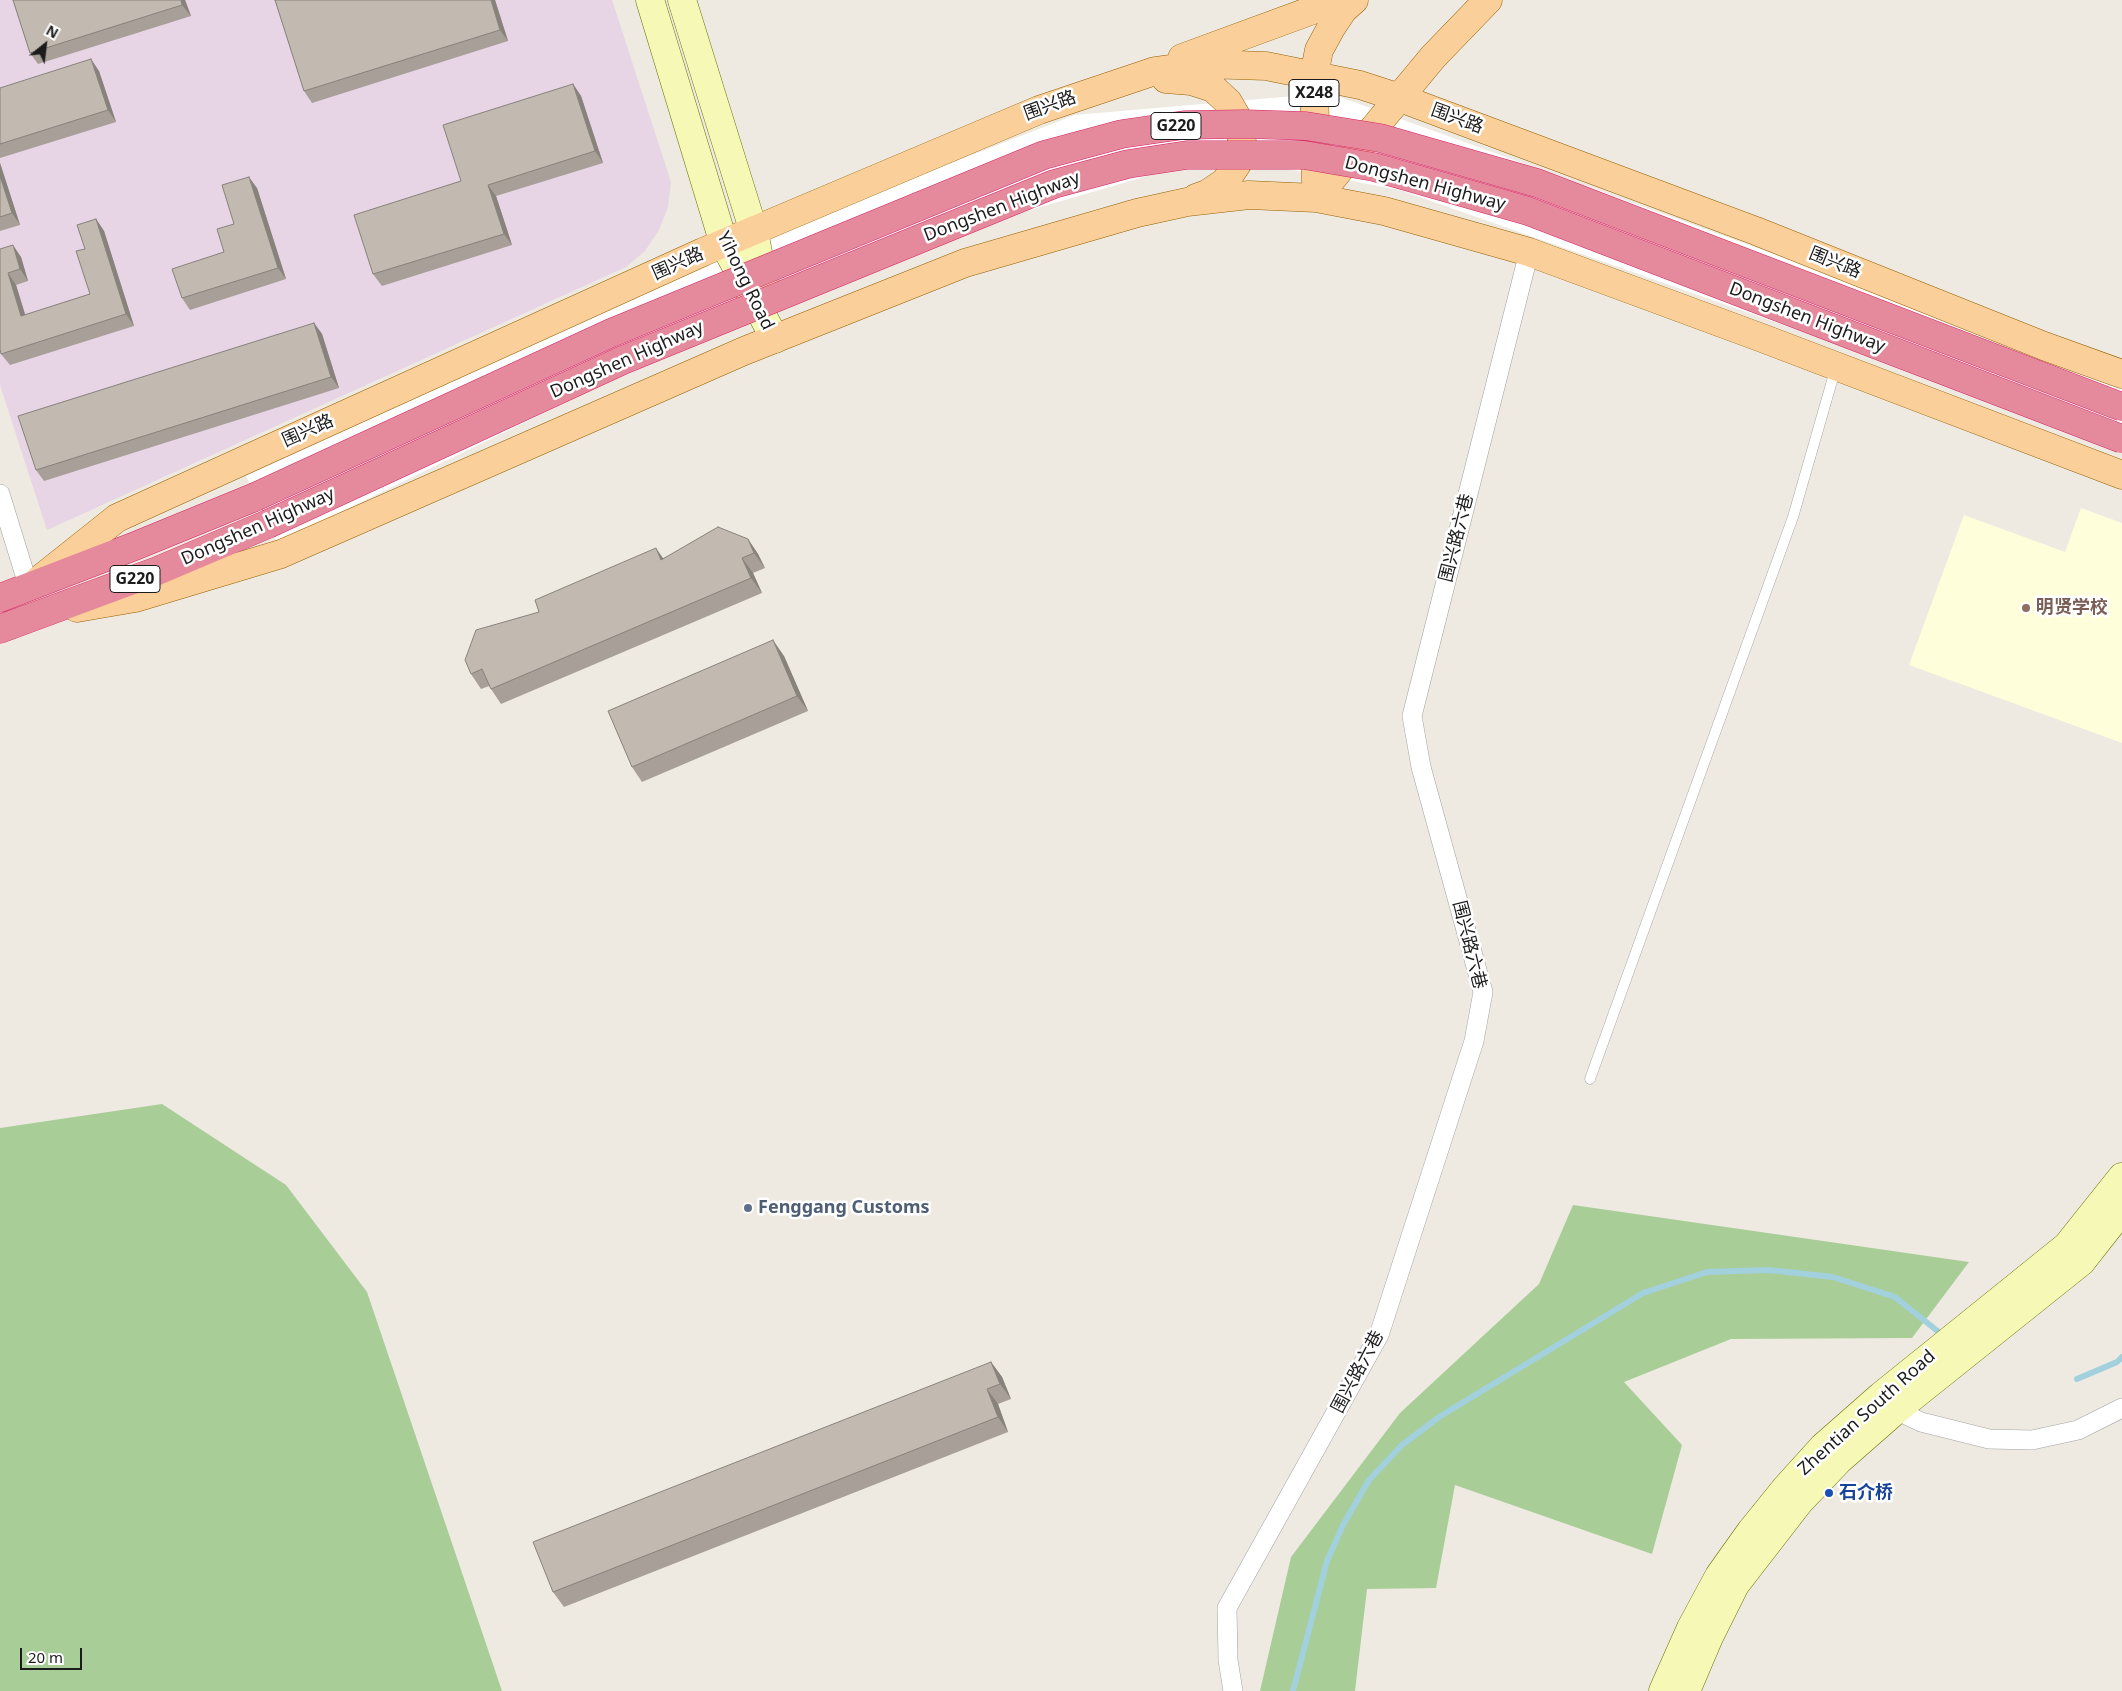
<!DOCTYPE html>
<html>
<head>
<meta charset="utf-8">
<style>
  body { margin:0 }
  #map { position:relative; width:2122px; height:1691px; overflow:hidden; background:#eeeae2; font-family:"Noto Sans",sans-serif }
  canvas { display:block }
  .north { position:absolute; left:20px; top:20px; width:50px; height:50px; -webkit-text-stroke:4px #fff; paint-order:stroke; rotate:29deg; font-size:14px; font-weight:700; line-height:20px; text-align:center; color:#1c1c1c }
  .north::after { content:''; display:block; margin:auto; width:18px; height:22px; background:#1c1c1c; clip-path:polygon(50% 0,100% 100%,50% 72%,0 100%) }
  .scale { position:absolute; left:20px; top:1648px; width:62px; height:22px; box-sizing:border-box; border:2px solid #1c1c1c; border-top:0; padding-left:6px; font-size:15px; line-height:18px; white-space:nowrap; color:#1c1c1c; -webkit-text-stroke:4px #fff; paint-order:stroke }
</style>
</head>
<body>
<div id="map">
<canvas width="2122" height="1691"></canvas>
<div class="north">N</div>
<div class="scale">20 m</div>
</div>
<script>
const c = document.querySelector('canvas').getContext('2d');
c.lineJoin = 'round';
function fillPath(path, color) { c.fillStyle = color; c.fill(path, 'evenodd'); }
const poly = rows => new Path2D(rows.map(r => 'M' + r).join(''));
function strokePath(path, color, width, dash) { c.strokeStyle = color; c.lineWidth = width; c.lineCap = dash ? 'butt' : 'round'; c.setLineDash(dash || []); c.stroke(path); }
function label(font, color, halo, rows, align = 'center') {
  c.font = font + ' "Noto Sans","Noto Sans SC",sans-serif'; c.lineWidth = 5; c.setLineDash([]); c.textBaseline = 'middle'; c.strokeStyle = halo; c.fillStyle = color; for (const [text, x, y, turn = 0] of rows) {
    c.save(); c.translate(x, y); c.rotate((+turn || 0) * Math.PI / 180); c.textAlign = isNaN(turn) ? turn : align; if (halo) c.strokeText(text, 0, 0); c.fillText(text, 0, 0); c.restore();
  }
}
fillPath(poly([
  [0,0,612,0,671,182,668,207,659,230,645,251,626,267,47,530,0,385]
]), '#e7d4e4');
fillPath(poly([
  [2081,508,2122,523,2122,743,1909,665,1964,515,2065,552]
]), '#fffeda');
fillPath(poly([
  [162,1104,286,1185,367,1292,502,1691,0,1691,0,1128],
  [1573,1205,1969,1262,1912,1338,1731,1339,1624,1382,1682,1445,1652,1554,1455,1485,1436,1588,1367,1589,1355,1691,1260,1691,1291,1557,1400,1413,1539,1284]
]), '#a8cd97');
fillPath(poly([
  [1329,93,2122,380,2122,451,1891,363,1400,190,1277,167,1168,170,989,222,746,321,583,394,277,543,246,476,807,219,1075,115]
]), '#fff');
strokePath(poly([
  [2077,1379,2117,1362,2122,1357],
  [1293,1691,1327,1561,1343,1525,1369,1480,1402,1445,1439,1417,1643,1293,1707,1272,1769,1270,1833,1277,1895,1297,1945,1337]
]), '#a2d0dc', 6);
const lane = poly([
  [1590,1079,1793,517,1836,367]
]);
const street = poly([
  [0,494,29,588],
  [1889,1404,1896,1410,1921,1422,1989,1439,2032,1440,2078,1430,2122,1408],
  [1233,1691,1228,1660,1227,1608,1379,1335,1474,1041,1483,992,1421,767,1412,716,1529,252]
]);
const secondary = poly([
  [650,0,724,244,775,339],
  [682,0,754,232,766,293],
  [1663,1691,1691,1628,1719,1576,1751,1531,1785,1489,1823,1447,1881,1396,2067,1246,2122,1177],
  [1686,1691,1709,1637,1735,1585,1800,1501,1839,1460,1896,1410,2081,1262,2122,1210]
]);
const primary = poly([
  [1182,58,1340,0],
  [1166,79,1191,81,1213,88,1228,102,1239,121,1242,142,1237,164,1225,182,1207,194,1196,198],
  [1316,181,1314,75,1319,50,1331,28,1343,10,1354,0],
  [1316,198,1433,57,1488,0],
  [39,580,117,518,703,252,1039,110,1155,71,1205,64,1266,66,1360,85,1400,98,1756,231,2044,346,2122,374],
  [77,608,135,598,281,554,744,351,965,263,1137,213,1187,202,1249,195,1316,198,1384,211,1529,252,1762,338,2122,475]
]);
const highway = poly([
  [0,598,135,546,255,497],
  [0,629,157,571,268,524]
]);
strokePath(lane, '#a3a3a3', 11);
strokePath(street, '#a3a3a3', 20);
strokePath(secondary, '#687105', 29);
strokePath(primary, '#946001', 29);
strokePath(highway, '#d62565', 29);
strokePath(lane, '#fff', 10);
strokePath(street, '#fff', 19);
strokePath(secondary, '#f6f9b5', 28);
strokePath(primary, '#fbcf9a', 28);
strokePath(highway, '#e5899c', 28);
const highwayBridge = poly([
  [255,497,611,333,1044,155,1122,134,1184,125,1246,124,1306,126,1380,138,1537,183,2122,407],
  [268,524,623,360,1054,184,1128,164,1187,155,1304,155,1374,167,1528,211,2122,439]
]);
strokePath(highwayBridge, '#d62565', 29, []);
strokePath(highwayBridge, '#e5899c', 28);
fillPath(poly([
  [13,0,185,0,191,16,38,64,30,53],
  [275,0,495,0,508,41,312,103,304,91],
  [99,71,116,122,0,158,0,88],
  [573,84,581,96,603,163,496,196,512,245,382,286,373,274,461,181],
  [0,163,20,225,0,231],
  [257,188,286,279,190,310,182,298,224,252,234,224],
  [96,219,104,231,134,326,10,365,1,354,0,249,21,257,28,281,16,285,25,315,90,294,85,249],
  [314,323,322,334,339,388,44,481,36,470],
  [748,539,758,554,765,568,753,573,762,593,501,704,489,686,481,689,471,674,539,612,663,558],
  [784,656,808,711,642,782,632,767],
  [991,1362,1002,1377,1011,1399,998,1404,1008,1432,564,1607,553,1592]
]), '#a79f98');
fillPath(poly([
  [181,0,185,0,191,16,182,5],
  [491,0,495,0,508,41,500,30],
  [91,59,99,71,116,122,108,110],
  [573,84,581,96,603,163,595,151],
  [0,163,20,225,12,213,0,176],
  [249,177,257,188,286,279,278,268],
  [488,185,496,196,512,245,504,234],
  [96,219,104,231,134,326,126,314],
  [13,245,21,257,28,281,20,269],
  [8,273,16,285,29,327,21,316],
  [314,323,322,334,339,388,331,377],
  [748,539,758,554,765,568,754,553],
  [656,548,667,564,661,560],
  [742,558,753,573,762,593,751,578],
  [773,640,784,656,808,711,797,696],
  [991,1362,1002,1377,1011,1399,1000,1384],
  [987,1389,998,1404,1008,1432,998,1417]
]), '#88827c');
const building = poly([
  [13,0,181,0,182,5,30,53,13,0],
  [275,0,491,0,500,30,304,91,275,0],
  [91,59,108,110,0,144,0,88,91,59],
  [573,84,595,151,488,185,504,234,373,274,354,215,461,181,443,125,573,84],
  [0,176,12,213,0,217,0,176],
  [249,177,278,268,182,298,172,269,224,252,217,229,234,224,222,185,249,177],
  [96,219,126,314,1,354,0,349,0,249,13,245,20,269,8,273,21,316,90,294,76,251,85,249,77,225,96,219],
  [314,323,331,377,36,470,18,416,314,323],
  [718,527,748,539,754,553,742,558,751,578,491,689,482,669,471,674,465,660,476,630,539,612,535,600,656,548,661,560,718,527],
  [773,640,797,696,632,767,608,711,773,640],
  [991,1362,1000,1384,987,1389,998,1417,553,1592,533,1542,991,1362]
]);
fillPath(building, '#c2b9b1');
strokePath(building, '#88827c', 1);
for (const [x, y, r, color] of [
  [2026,608,5,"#8d6e63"],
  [748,1208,5,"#5c6f8a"],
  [1829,1493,5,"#1a4fb4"]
]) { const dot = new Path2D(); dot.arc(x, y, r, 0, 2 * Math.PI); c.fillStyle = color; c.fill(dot); strokePath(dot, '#fff', 2); }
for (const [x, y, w] of [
  [1314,93,50],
  [1176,126,50],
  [135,579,50]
]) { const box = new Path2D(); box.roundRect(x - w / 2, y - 13.5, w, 27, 4); c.fillStyle = '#fff'; c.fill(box); strokePath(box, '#1c1c1c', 1); }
label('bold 16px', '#1c1c1c', null, [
  ["X248",1314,93],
  ["G220",1176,126],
  ["G220",135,579]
]);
label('18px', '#1c1c1c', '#fff', [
  ["围兴路",1050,106,-20],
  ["围兴路",1457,119,20],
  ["Dongshen Highway",1425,184,15],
  ["Dongshen Highway",1002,207,-21],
  ["围兴路",1835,263,22],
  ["围兴路",678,264,-24],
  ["Yihong Road",745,281,64],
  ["Dongshen Highway",1807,318,21],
  ["Dongshen Highway",627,360,-24],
  ["围兴路",308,431,-24],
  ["Dongshen Highway",258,527,-24],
  ["围兴路六巷",1457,538,-76],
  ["围兴路六巷",1469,945,76],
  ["围兴路六巷",1358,1372,-62],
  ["Zhentian South Road",1867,1413,-42]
]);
label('bold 18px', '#785e54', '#fff', [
  ["明贤学校",2036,608]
], 'left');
label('bold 18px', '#4e5e75', '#fff', [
  ["Fenggang Customs",758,1208]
], 'left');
label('bold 18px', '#164399', '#fff', [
  ["石介桥",1839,1493]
], 'left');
</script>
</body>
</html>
